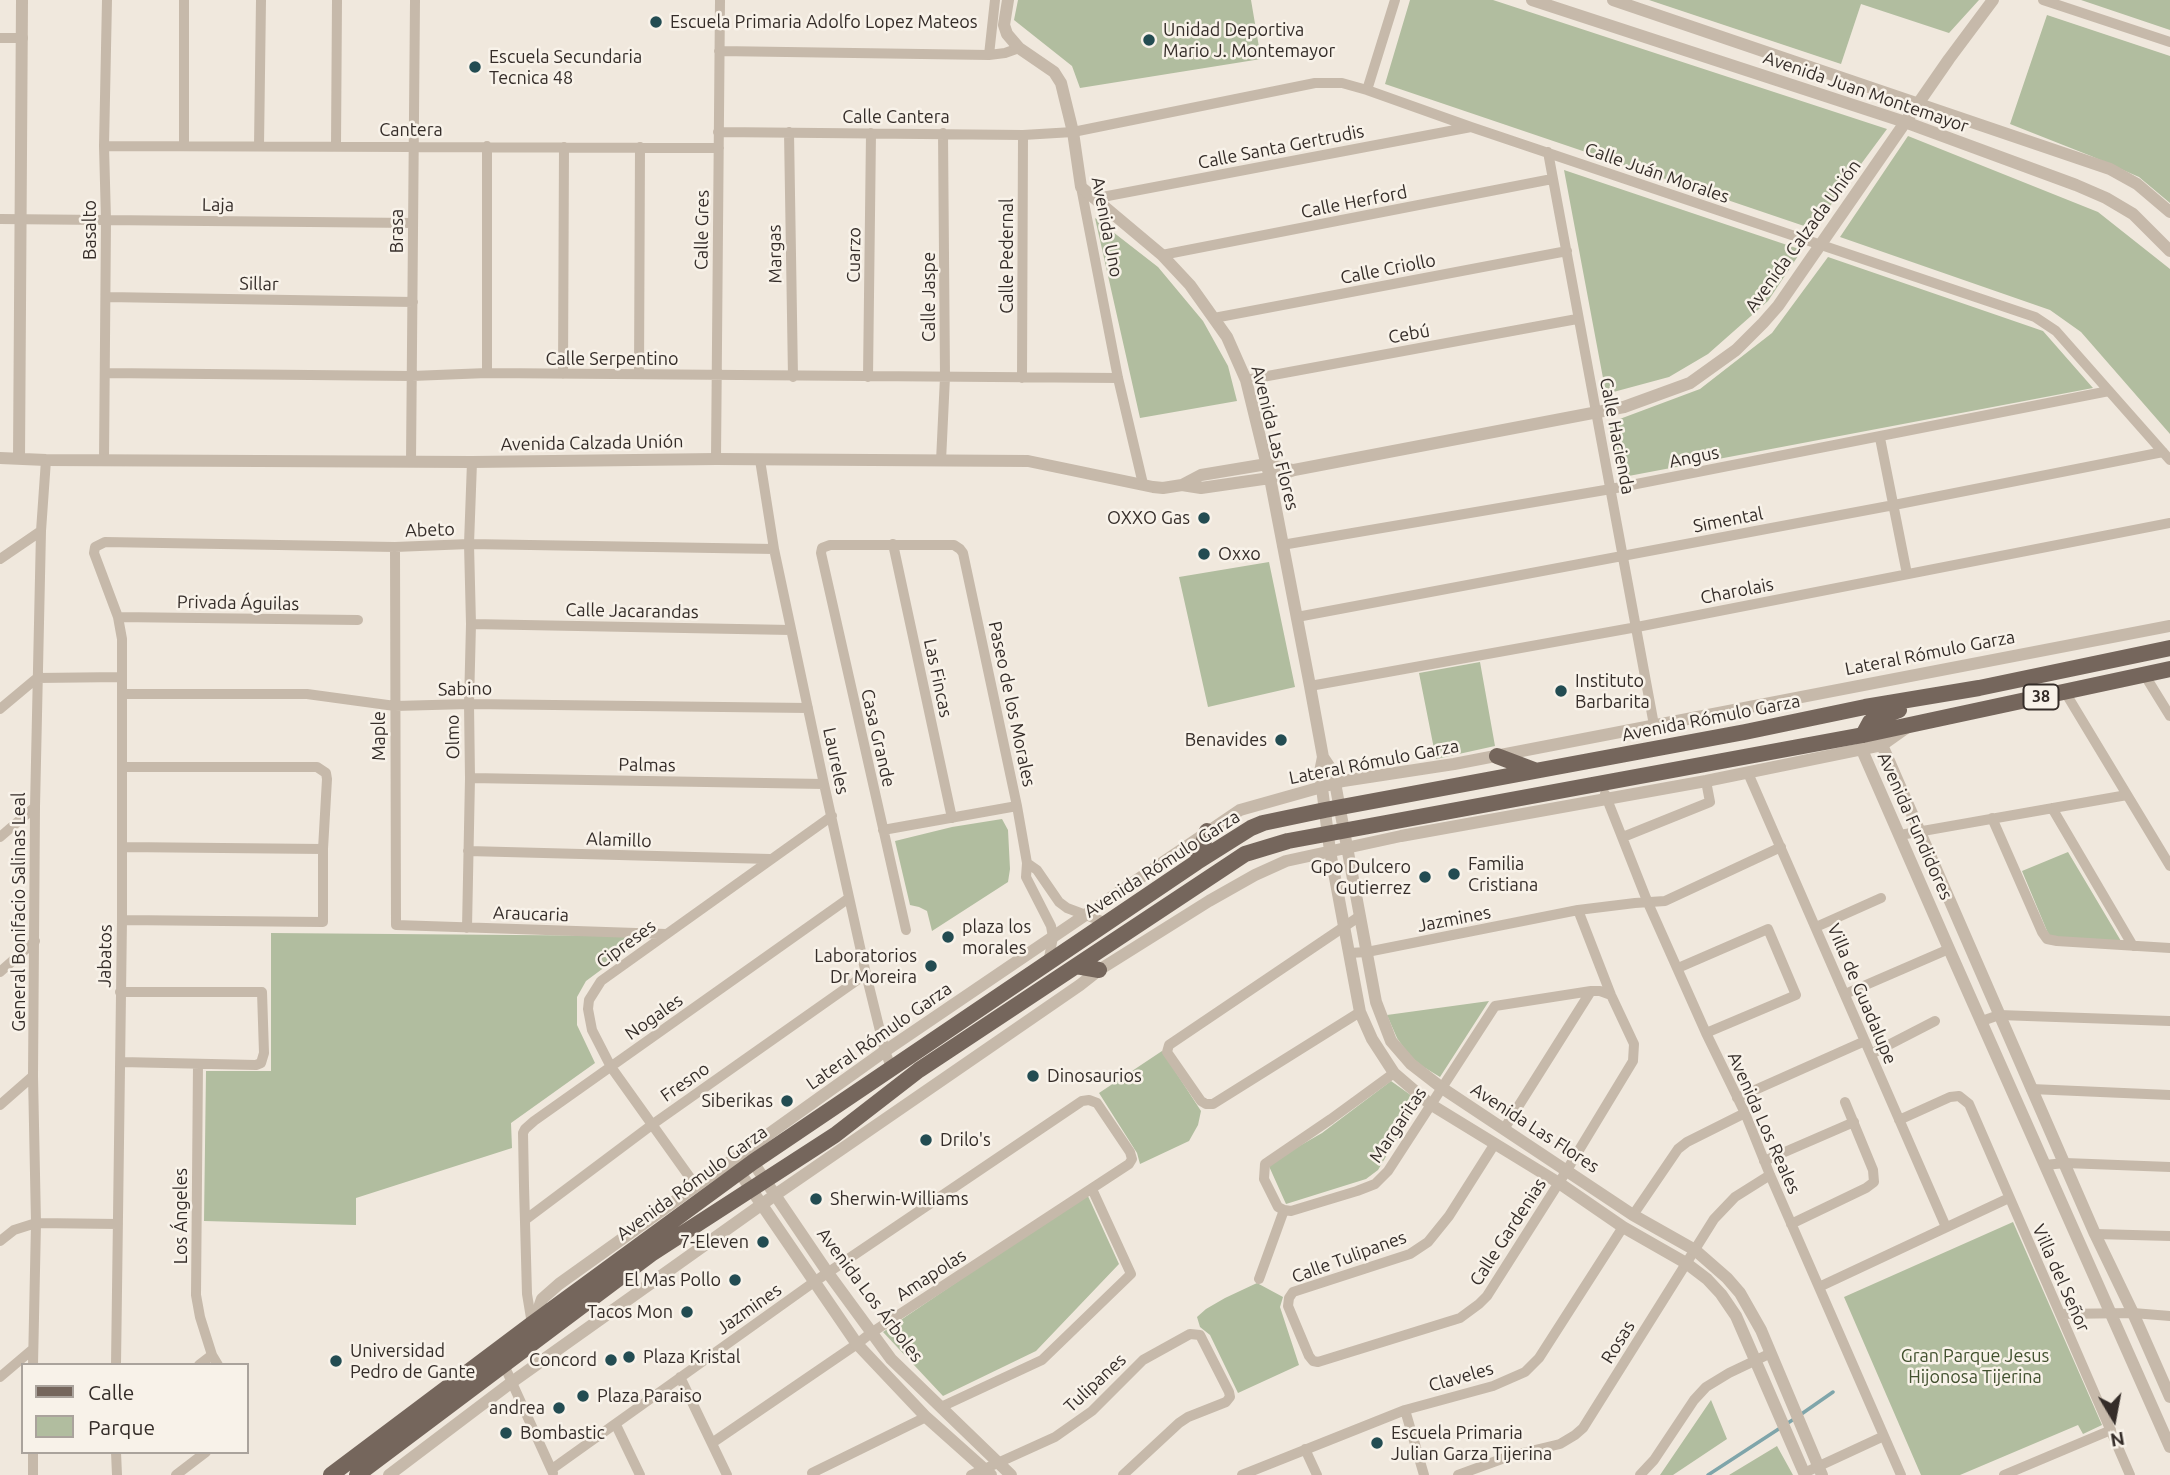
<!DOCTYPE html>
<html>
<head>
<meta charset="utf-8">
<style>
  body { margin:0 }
  #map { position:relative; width:2170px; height:1475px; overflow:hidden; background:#f0e8dd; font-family:Ubuntu,sans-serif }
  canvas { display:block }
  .legend { position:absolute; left:21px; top:1363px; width:228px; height:91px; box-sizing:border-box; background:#f8f2e9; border:2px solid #aaa39c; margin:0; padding:9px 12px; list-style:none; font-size:21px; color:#352d29 }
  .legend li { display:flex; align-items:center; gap:14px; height:35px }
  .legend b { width:35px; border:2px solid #aaa39c }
  .north { position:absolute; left:2079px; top:1384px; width:70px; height:70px; -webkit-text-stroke:5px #f8f2e9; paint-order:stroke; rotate:170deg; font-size:19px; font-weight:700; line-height:28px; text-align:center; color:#352d29 }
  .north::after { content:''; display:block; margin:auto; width:24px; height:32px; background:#352d29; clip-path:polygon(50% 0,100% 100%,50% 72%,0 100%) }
</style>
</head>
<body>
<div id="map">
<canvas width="2170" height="1475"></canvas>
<ul class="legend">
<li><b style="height:9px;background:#75665c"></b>Calle</li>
<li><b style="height:19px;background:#b1bd9f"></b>Parque</li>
</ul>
<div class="north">N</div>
</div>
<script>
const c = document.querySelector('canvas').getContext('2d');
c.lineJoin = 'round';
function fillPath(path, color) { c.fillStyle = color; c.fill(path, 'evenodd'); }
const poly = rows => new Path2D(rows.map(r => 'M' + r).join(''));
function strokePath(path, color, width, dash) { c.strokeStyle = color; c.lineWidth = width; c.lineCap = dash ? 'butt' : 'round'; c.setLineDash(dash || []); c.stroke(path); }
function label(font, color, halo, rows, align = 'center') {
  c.font = font + ' Ubuntu,sans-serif'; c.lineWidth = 5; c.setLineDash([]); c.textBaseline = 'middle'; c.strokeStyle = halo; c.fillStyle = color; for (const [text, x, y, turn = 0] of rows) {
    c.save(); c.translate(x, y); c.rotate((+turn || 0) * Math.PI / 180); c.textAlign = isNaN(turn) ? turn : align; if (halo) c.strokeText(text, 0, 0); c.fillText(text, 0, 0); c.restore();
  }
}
fillPath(poly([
  [1018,0,1251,0,1261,59,1080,88,1072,66,1014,20],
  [1410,0,1493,0,1887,129,1813,229,1385,84],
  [1649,0,1979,0,1949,33,1861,4,1841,64],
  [2081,0,2170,0,2170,30],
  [2047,15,2170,56,2170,203,2139,177,2091,156,2010,124],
  [1908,136,2098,212,2170,269,2170,434,2081,332,2050,310,1840,237],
  [1564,170,1802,250,1768,301,1708,354,1669,377,1606,394],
  [1095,218,1158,267,1203,321,1228,366,1237,401,1140,418],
  [1828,257,2043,331,2093,388,1618,478,1609,423,1700,389,1772,333],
  [1269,562,1295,687,1208,707,1179,577],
  [1480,662,1495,746,1436,759,1419,673],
  [1002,819,1008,830,1010,869,1008,882,932,931,927,911,919,907,910,905,895,841,952,827],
  [2068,852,2121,941,2050,938,2022,871],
  [271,933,637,936,644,938,586,981,577,997,577,1025,595,1063,511,1123,512,1148,356,1198,356,1225,204,1221,206,1071,271,1071],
  [1489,1001,1440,1077,1422,1066,1409,1055,1397,1038,1387,1015],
  [1162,1051,1201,1111,1198,1125,1189,1141,1140,1164,1137,1153,1099,1093],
  [1391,1081,1419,1101,1378,1170,1366,1179,1286,1204,1268,1164,1322,1133],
  [1087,1194,1119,1264,1036,1351,943,1396,883,1332],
  [2013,1222,2102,1425,2083,1434,2078,1425,1960,1475,1921,1475,1844,1297],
  [1257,1283,1283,1297,1280,1307,1299,1365,1238,1393,1210,1335,1200,1327,1197,1317,1206,1309,1225,1298],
  [1711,1400,1727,1439,1673,1475,1660,1475],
  [1777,1446,1793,1475,1729,1475]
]), '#b1bd9f');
strokePath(poly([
  [1800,1415,1833,1392],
  [1708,1475,1794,1419]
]), '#7fa5aa', 3.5);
strokePath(poly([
  [2043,0,2170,42],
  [0,38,23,38],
  [719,51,989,55,1005,53,1019,48],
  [989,55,995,0],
  [1367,90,1395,0],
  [718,132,1023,135,1073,132,1315,83,1342,83,1367,90,1471,127,2035,317,2056,331,2170,460],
  [789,132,793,377],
  [104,146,719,148],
  [184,146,184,0],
  [259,146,261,0],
  [336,146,337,0],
  [487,146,487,373],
  [1548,152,1654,725],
  [1081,187,1118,378,1143,484],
  [1097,198,1471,127],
  [0,219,413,223],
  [1162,255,1552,179],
  [106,297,413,302],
  [1214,318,1567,251],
  [105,373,412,376,487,373,1118,378],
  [563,374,564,147],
  [639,374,640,147],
  [868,377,871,133],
  [1022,378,1023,135],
  [1246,380,1577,319],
  [1880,438,1907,574],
  [716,459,720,0],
  [104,460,106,220,104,146,107,0],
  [760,460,774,549,824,784,866,974,885,1051,891,1067],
  [941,461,945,377,943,133],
  [411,462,415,0],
  [893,544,952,818],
  [1282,545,1611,489,2109,391],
  [395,547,396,925,666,934],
  [0,559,41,531],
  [118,617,358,620],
  [1297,617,1894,505,2163,452],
  [471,624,791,630],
  [2144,674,2170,716],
  [1310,686,1637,627,2170,523],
  [2065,692,2170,866],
  [123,694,307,694,395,706,469,704,808,708],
  [0,709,37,678,122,677],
  [1748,773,1946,1227],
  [470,778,824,784],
  [1605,794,1648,903,1706,1033,1745,1113,1770,1175,1901,1475],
  [2052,808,2133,946],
  [1992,818,2042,932,2047,939,2057,941,2170,948],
  [883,830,1017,806],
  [1900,835,2127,795],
  [0,837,35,807],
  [1623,837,1710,802,1706,781],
  [122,847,323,849],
  [468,851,770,859],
  [1027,863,1037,870,1059,902,1067,908,1107,923],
  [122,920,323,922,323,849,327,779,326,773,317,767,123,767],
  [1816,927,1881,898],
  [467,928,470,778,469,704,471,624,469,544,472,462],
  [906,930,821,553,822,548,830,545,954,545,960,549,963,553,1017,806,1027,863,1026,877,1051,926,1053,937,1048,963],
  [1349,953,1367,952,1578,910,1635,903,1665,901,1781,847],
  [1678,968,1768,929,1796,995,1706,1033],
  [0,972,35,941],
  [120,992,262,992,264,1053,261,1063,256,1065,121,1062],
  [1845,994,1949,949],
  [1360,1012,1213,1104,1206,1104,1201,1101,1167,1052,1169,1045,1360,916],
  [1982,1021,1999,1015,2170,1021],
  [1871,1054,1935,1021],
  [198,1064,196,1295,200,1317,212,1355,218,1365],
  [2031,1089,2170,1095],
  [1737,1098,1865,1041],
  [0,1105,33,1076],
  [1899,1120,1950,1097,1959,1096,1969,1104,2130,1475],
  [1504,1129,1591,991],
  [1494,1145,1449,1216,1428,1242,1410,1254,1293,1292,1289,1298,1288,1306,1309,1356,1313,1361,1318,1362,1460,1318,1479,1304,1487,1296,1567,1170,1633,1061,1634,1044,1611,995,1578,910],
  [1764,1161,1854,1122],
  [2045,1165,2065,1163,2170,1167],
  [696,1186,611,1067,592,1030,588,1009,589,1000,601,981,832,816],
  [1284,1210,1291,1211,1357,1191,1375,1184,1388,1171,1495,1006,1591,991,1600,991,1611,995],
  [1284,1210,1278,1207,1264,1179,1265,1164,1331,1119,1394,1073],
  [1633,1215,1678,1149,1687,1142,1745,1113],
  [525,1220,653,1124,866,974],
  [1791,1224,1866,1188,1874,1182,1873,1170,1845,1102],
  [2095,1234,2170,1236],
  [0,1241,14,1230,36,1223,118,1224],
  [1259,1279,1284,1210],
  [1819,1287,2009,1198],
  [2060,1314,2133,1313,2170,1316],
  [532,1324,527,1294,524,1186,523,1133,525,1129,534,1121,849,898],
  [33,1365,36,1223,33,1076,35,807,41,531,46,460],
  [116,1365,122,920,122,639,118,617,94,553,95,547,105,542,395,547,469,544,774,549],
  [199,1365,212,1355],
  [504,1365,553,1473],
  [0,1377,33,1349],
  [680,1377,727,1475],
  [941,1407,1042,1360,1131,1274,1092,1189],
  [1405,1410,1424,1475],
  [616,1425,640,1475],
  [1305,1449,1317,1475],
  [116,1452,117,1475],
  [552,1469,814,1282,1082,1101,1089,1100,1097,1103,1130,1152,1132,1159,1129,1164,871,1333,857,1344,712,1443],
  [1804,1473,1884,1436],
  [33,1475,33,1452],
  [176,1475,206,1452],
  [813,1475,812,1473,926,1417],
  [971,1475,1055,1437,1092,1411,1143,1360,1190,1334,1200,1335,1229,1392,1230,1397,1226,1402,1188,1417,1179,1423,1123,1475],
  [1242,1475,1405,1410,1493,1386,1525,1372,1539,1358,1623,1227],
  [1458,1475,1510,1456,1560,1444,1575,1435,1583,1428,1714,1219,1735,1197,1770,1175],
  [1640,1475,1654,1460,1694,1400,1706,1387,1729,1373,1771,1353],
  [2004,1475,2111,1430]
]), '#c6b9aa', 10);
strokePath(poly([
  [1008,0,1004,25,1007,34,1019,48,1054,72,1061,83,1073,132,1081,187,1162,255,1190,285,1227,337,1246,380,1270,478,1310,686,1323,757,1320,772,1330,851,1360,1012,1372,1039,1394,1073,1430,1104,1559,1183,1623,1227,1686,1263,1707,1279,1721,1294,1736,1316,1805,1475],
  [1532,0,1905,122,2076,185,2106,198,2133,214,2170,251],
  [1613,0,2110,169,2137,184,2170,212],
  [0,458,46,460,472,462,716,459,1028,461,1153,487,1163,488,1182,485,1201,488,1270,478,1294,470,1624,407,1690,383,1736,350,1763,323,1778,306,1949,59,1993,0],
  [19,459,22,0],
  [1182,485,1201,475,1267,464,1293,470],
  [1875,742,1882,745,2095,1234,2133,1313,2170,1397],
  [1862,743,1862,750,1949,949,2170,1447],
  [1323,757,1333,772,1376,1002,1391,1041,1411,1064,1442,1088,1633,1215,1695,1250,1727,1278,1740,1293,1761,1330,1822,1475],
  [748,1155,828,1273,891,1359,1011,1475],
  [736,1167,857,1344,926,1417,991,1475],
  [534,1322,542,1299,559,1284,885,1051,1240,810,1343,781,1454,764,2170,626],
  [389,1475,512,1382,775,1195,1080,985,1099,970,1209,901,1255,875,1286,861,1401,836,1706,781,1882,745,1906,728]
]), '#c6b9aa', 12);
strokePath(poly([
  [1863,735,1870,722,1875,719,1899,710],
  [1497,756,1534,770],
  [1197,862,1207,831],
  [1076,966,1099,970],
  [331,1475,532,1324,753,1162,1197,862,1251,828,1263,823,1325,810,1745,732,1865,707,1979,688,2170,648],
  [357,1475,651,1254,835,1135,919,1070,1245,854,1288,841,1863,735,2170,669]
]), '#75665c', 16);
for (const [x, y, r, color] of [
  [656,22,7,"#234c52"],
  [1149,40,7,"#234c52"],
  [475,67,7,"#234c52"],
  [1204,518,7,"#234c52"],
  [1204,554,7,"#234c52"],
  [1561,691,7,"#234c52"],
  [1281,740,7,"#234c52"],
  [1454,874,7,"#234c52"],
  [1425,877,7,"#234c52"],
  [948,937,7,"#234c52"],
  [931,966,7,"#234c52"],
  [1033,1076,7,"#234c52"],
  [787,1101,7,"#234c52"],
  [926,1140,7,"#234c52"],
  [816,1199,7,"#234c52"],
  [763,1242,7,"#234c52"],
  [735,1280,7,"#234c52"],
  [687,1312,7,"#234c52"],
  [629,1357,7,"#234c52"],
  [611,1360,7,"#234c52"],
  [336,1361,7,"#234c52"],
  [583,1396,7,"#234c52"],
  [559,1408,7,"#234c52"],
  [506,1433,7,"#234c52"],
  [1377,1443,7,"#234c52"]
]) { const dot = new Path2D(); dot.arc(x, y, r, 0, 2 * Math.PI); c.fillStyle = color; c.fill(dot); strokePath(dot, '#f8f2e9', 2.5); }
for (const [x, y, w] of [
  [2041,697,35]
]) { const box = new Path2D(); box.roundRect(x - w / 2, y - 12.5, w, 25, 5); c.fillStyle = '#f8f2e9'; c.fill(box); strokePath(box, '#352d29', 2); }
label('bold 16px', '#352d29', null, [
  ["38",2041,697]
]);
label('18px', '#352d29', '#f8f2e9', [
  ["Escuela Primaria Adolfo Lopez Mateos",670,22],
  ["Unidad Deportiva",1163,30],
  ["Mario J. Montemayor",1163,51],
  ["Escuela Secundaria",489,57],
  ["Tecnica 48",489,78],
  ["OXXO Gas",1190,518,"right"],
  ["Oxxo",1218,554],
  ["Instituto",1575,681],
  ["Barbarita",1575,702],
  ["Benavides",1267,740,"right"],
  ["Familia",1468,864],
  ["Cristiana",1468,885],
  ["Gpo Dulcero",1411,867,"right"],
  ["Gutierrez",1411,888,"right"],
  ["plaza los",962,927],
  ["morales",962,948],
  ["Laboratorios",917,956,"right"],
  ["Dr Moreira",917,977,"right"],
  ["Dinosaurios",1047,1076],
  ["Siberikas",773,1101,"right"],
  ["Drilo's",940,1140],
  ["Sherwin-Williams",830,1199],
  ["7-Eleven",749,1242,"right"],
  ["El Mas Pollo",721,1280,"right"],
  ["Tacos Mon",673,1312,"right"],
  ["Universidad",350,1351],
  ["Pedro de Gante",350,1372],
  ["Plaza Kristal",643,1357],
  ["Concord",597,1360,"right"],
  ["Plaza Paraiso",597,1396],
  ["andrea",545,1408,"right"],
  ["Bombastic",520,1433],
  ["Escuela Primaria",1391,1433],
  ["Julian Garza Tijerina",1391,1454]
], 'left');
label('18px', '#352d29', '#f8f2e9', [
  ["Avenida Juan Montemayor",1866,92,19],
  ["Calle Cantera",896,117],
  ["Cantera",411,130],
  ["Calle Santa Gertrudis",1281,147,-11],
  ["Calle Juán Morales",1657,173,19],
  ["Calle Herford",1354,202,-11],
  ["Laja",218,205,1],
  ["Avenida Uno",1107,227,79],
  ["Basalto",90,230,-90],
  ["Calle Gres",702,230,-89],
  ["Brasa",397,231,-90],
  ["Avenida Calzada Unión",1803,236,-54],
  ["Margas",775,254,-91],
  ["Cuarzo",854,255,-89],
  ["Calle Pedernal",1007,256,-90],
  ["Calle Criollo",1388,269,-11],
  ["Sillar",259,284,1],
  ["Calle Jaspe",929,297,-90],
  ["Cebú",1409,334,-10],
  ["Calle Serpentino",612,359],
  ["Calle Hacienda",1617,436,79],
  ["Avenida Las Flores",1275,438,76],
  ["Avenida Calzada Unión",592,443,-1],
  ["Angus",1694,457,-11],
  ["Simental",1728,520,-11],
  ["Abeto",430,530,-2],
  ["Charolais",1737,591,-11],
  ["Privada Águilas",238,603,1],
  ["Calle Jacarandas",632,611,1],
  ["Lateral Rómulo Garza",1930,653,-11],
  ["Las Fincas",938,678,78],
  ["Sabino",465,689,-1],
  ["Paseo de los Morales",1012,704,78],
  ["Avenida Rómulo Garza",1711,718,-11],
  ["Maple",379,736,-90],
  ["Olmo",453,737,-91],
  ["Casa Grande",878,738,77],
  ["Laureles",836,761,78],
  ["Lateral Rómulo Garza",1374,762,-11],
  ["Palmas",647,765,1],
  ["Avenida Fundidores",1915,826,66],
  ["Alamillo",619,840,2],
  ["Avenida Rómulo Garza",1162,864,-33],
  ["General Bonifacio Salinas Leal",19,912,-90],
  ["Araucaria",531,914,2],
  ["Jazmines",1454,919,-11],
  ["Cipreses",626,944,-36],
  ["Jabatos",105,956,-89],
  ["Villa de Guadalupe",1862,994,67],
  ["Nogales",654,1017,-35],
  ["Lateral Rómulo Garza",879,1036,-35],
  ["Fresno",685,1082,-35],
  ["Avenida Los Reales",1764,1123,66],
  ["Margaritas",1398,1125,-56],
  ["Avenida Las Flores",1535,1128,33],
  ["Avenida Rómulo Garza",692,1183,-36],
  ["Los Ángeles",181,1216,-90],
  ["Calle Gardenias",1508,1232,-57],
  ["Calle Tulipanes",1349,1257,-20],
  ["Amapolas",931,1275,-33],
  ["Villa del Señor",2061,1278,66],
  ["Avenida Los Árboles",870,1295,53],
  ["Jazmines",749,1309,-35],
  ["Rosas",1618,1342,-58],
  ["Claveles",1461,1377,-16],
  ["Tulipanes",1095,1383,-43]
]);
label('18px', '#42512f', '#f8f2e9', [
  ["Gran Parque Jesus",1975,1356],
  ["Hijonosa Tijerina",1975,1377]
]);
</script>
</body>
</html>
